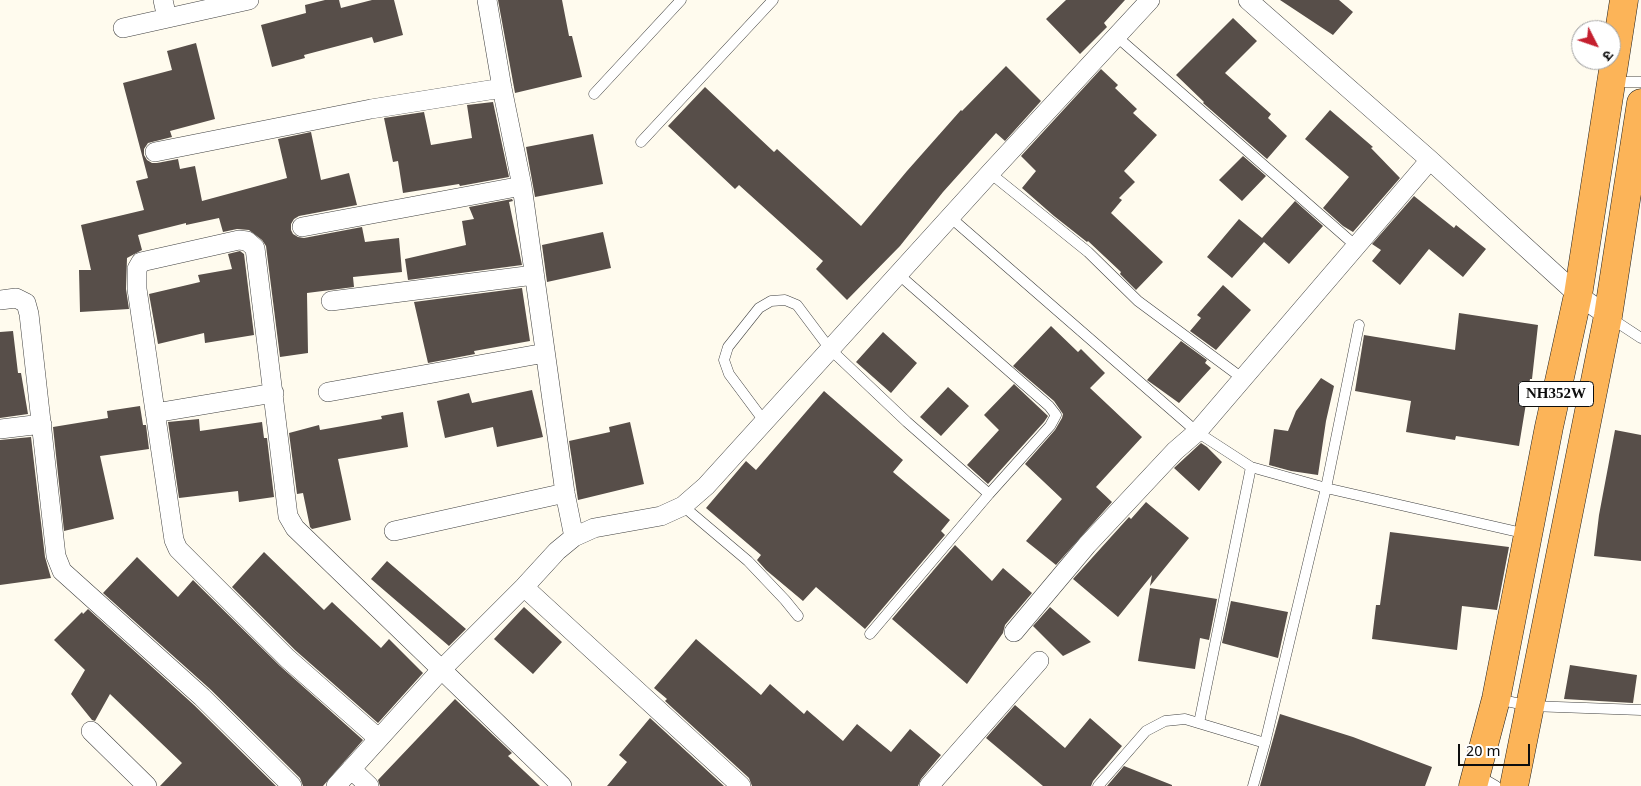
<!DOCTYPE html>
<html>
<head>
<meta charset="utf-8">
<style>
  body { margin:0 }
  #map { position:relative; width:1641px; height:786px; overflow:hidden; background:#fffbee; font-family:Georgia,"Noto Sans Devanagari",serif }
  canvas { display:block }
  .north { position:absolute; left:1571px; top:20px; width:50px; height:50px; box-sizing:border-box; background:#fff; border:1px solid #9f9f9f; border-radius:50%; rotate:131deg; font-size:14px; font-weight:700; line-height:20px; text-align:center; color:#0e0e0e }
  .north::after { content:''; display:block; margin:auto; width:18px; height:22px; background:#c41f2e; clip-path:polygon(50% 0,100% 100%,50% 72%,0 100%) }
  .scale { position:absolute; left:1458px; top:744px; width:72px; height:22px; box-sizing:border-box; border:2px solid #0e0e0e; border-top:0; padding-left:6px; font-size:15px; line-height:18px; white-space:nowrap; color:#0e0e0e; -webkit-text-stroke:4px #fff; paint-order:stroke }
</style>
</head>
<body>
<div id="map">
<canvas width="1641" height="786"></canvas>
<div class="north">उ</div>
<div class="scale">20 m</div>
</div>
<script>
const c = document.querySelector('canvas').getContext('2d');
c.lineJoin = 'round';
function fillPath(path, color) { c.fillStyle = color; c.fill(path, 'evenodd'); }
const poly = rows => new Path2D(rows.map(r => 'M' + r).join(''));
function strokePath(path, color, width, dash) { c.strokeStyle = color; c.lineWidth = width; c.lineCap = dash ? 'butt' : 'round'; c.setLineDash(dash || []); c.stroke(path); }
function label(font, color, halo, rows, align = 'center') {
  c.font = font + ' Georgia,serif'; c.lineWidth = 5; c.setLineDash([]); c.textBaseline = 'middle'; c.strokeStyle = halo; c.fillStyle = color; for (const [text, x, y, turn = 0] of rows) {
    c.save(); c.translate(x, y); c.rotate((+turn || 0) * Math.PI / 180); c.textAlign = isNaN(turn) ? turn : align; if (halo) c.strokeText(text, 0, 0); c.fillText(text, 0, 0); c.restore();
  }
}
fillPath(poly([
  [325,0,339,0,341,8,372,0,394,0,403,35,374,43,372,37,304,55,305,58,272,67,261,25,306,13,305,5],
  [498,0,562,0,569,36,572,36,582,77,515,93],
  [1066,0,1125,0,1104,23,1107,27,1080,54,1046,19],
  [1280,0,1339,0,1353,12,1333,35],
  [1233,18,1257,41,1225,73,1271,114,1268,118,1287,136,1267,159,1203,103,1204,102,1176,75],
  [196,43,215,119,170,131,172,137,148,143,144,149,144,155,147,160,152,163,157,163,178,159,180,169,195,166,202,201,287,178,278,139,311,132,321,180,349,173,357,205,299,216,294,219,291,224,291,230,293,234,298,237,304,238,362,227,365,242,399,238,402,272,353,277,354,287,307,293,308,353,280,357,266,246,262,240,249,230,237,229,223,232,219,218,186,225,186,223,138,235,142,250,127,258,126,289,129,309,80,312,79,270,91,270,81,225,144,210,136,181,148,178,123,83,172,70,167,51],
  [1006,66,1041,101,1005,141,996,133,943,192,900,246,847,300,816,269,823,261,739,185,735,189,668,126,705,87,774,152,777,149,861,226,907,171,961,110,962,111],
  [1101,69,1118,85,1115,88,1137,109,1133,113,1157,135,1124,171,1135,182,1119,198,1122,200,1111,213,1163,262,1136,290,1120,274,1121,272,1088,241,1087,242,1054,216,1022,188,1036,171,1021,156],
  [493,102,509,177,460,186,459,184,403,193,398,161,393,162,384,118,424,112,431,145,472,138,467,105],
  [1330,110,1373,147,1371,148,1400,178,1353,232,1343,226,1323,208,1349,177,1305,139],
  [593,134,603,184,535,197,526,147],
  [1243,156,1266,176,1242,201,1219,180],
  [1414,196,1454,228,1456,225,1486,249,1463,277,1429,249,1400,285,1372,261,1381,250,1372,244],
  [512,199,513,201,509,202,522,265,408,280,405,259,466,245,462,221,474,219,469,207],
  [1295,201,1323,226,1289,264,1264,242,1232,278,1207,257,1239,219,1262,238],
  [603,232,611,268,547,282,542,245],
  [240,251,244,254,254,335,205,343,204,333,158,344,149,294,200,282,198,275,232,269,228,254],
  [1223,285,1251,310,1216,350,1190,331,1201,318,1197,315],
  [522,288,530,341,474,351,475,354,428,363,414,302],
  [1459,313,1538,325,1532,379,1530,379,1519,446,1456,436,1455,440,1406,432,1411,401,1355,391,1364,335,1455,350],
  [1051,326,1078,352,1081,349,1105,373,1090,388,1142,437,1096,487,1112,502,1056,565,1026,541,1062,499,1025,464,1055,430,1062,418,1063,414,1054,401,1013,366],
  [13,331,18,373,21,373,28,414,0,418,0,332],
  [883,332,917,363,891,393,856,362],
  [1181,341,1207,360,1205,363,1211,368,1179,403,1147,380],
  [1321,378,1334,386,1326,421,1318,475,1291,471,1269,465,1274,429,1288,431,1296,411],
  [1014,384,1048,416,1044,422,988,484,967,465,999,430,984,415],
  [948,387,969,406,941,436,920,417],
  [532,390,543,437,497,447,493,427,445,438,437,401,469,393,472,403],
  [824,391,903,460,893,472,950,520,941,531,945,535,865,629,816,587,803,601,766,570,757,560,761,555,706,508,746,461,756,470],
  [140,406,143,425,146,425,149,449,100,456,114,519,64,531,53,427,108,418,107,411],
  [403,412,408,447,338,459,351,520,312,529,310,527,303,493,297,494,289,433,319,425,320,430,382,419,381,416],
  [199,419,200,431,262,422,264,438,267,438,274,497,239,502,238,491,179,498,168,422],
  [630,422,644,484,578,500,569,441,610,432,609,427],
  [1615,430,1641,435,1641,561,1594,556,1599,515],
  [31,437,45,557,51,578,0,585,0,440],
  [1201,443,1207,447,1222,462,1199,491,1174,468],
  [1146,502,1189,538,1150,586,1152,575,1118,617,1073,579,1129,517,1131,519],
  [1390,532,1509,547,1497,610,1462,606,1457,650,1372,639,1376,605,1380,605],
  [955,545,992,581,1003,568,1032,593,1005,625,1003,633,967,684,892,619],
  [264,552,324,610,332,602,381,648,389,639,423,673,378,723,295,650,232,587],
  [137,557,178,597,193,580,280,666,363,740,323,786,303,786,300,778,210,689,103,593],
  [387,561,466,629,449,646,371,579],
  [1150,588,1217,599,1209,640,1200,638,1195,669,1138,661],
  [1231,601,1288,612,1278,658,1222,643],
  [524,607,562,642,533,674,494,639],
  [1050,607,1091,642,1063,656,1033,626],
  [88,609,194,705,276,786,160,786,182,763,110,694,95,721,92,720,71,694,85,670,54,640,82,612,83,614],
  [696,639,761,695,770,684,804,714,807,710,843,741,857,724,891,752,910,729,941,755,921,779,918,786,752,786,749,778,665,701,667,699,654,688],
  [1570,665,1637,675,1633,703,1564,699],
  [455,699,512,753,508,756,540,786,380,786,378,780],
  [1015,705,1065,748,1090,718,1122,746,1093,781,1091,786,1043,786,986,738],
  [1280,714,1353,737,1432,767,1425,786,1260,786],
  [650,718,724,786,607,786,627,762,619,755],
  [1124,766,1172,785,1172,786,1107,786]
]), '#574e49');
const service = poly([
  [1116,36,1356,246],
  [1612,82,1641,82],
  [594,94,681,0],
  [641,142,773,0],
  [990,173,1088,252,1138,301,1242,378],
  [950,217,1197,432,1251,467,1326,488,1527,534],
  [1609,317,1641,338],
  [764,421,729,374,724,360,728,347,759,308,771,301,785,300,797,305,830,349,907,422,989,494],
  [683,506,748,561,785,600,798,616],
  [870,634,989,494,1050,426,1056,415,1049,406,898,274],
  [1497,699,1530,706,1641,710],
  [1199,723,1251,467],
  [1265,743,1326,488,1359,325],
  [1477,775,1496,786],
  [1098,786,1146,731,1165,721,1185,719,1265,743,1253,786]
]);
const minor = poly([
  [163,0,167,18],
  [487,0,502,88,522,186,565,493,574,537],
  [1248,0,1430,160,1578,295,1608,316],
  [123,28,249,0],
  [155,152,371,109,502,88],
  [302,227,522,186],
  [0,300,16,298,26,303,29,314,56,556,62,571,202,697,292,786],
  [331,301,534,275],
  [328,392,545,353],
  [155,413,274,393],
  [0,429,42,424],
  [394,531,565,493],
  [524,587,741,786],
  [1014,632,1087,545,1175,451,1197,432,1430,160],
  [91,731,147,786],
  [378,738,287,658,178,549,174,540,137,289,137,269,141,262,239,240,247,241,255,248,288,516,295,528,562,786],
  [351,769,369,786],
  [336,786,441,670,524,587,557,551,574,537,594,528,661,516,683,506,706,486,990,173,1150,0],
  [929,786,1039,661]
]);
const trunk = poly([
  [1473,786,1496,699,1549,427,1578,295,1624,0],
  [1514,786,1608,316,1641,103]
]);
strokePath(service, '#414141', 11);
strokePath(minor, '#414141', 20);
strokePath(trunk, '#1f1f1f', 29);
strokePath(service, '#fff', 10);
strokePath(minor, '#fff', 19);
strokePath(trunk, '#fcb458', 28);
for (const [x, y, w] of [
  [1556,394,75]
]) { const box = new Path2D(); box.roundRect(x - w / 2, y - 12.5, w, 25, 4); c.fillStyle = '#fff'; c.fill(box); strokePath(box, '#0e0e0e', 1); }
label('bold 15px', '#0e0e0e', null, [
  ["NH352W",1556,394]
]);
</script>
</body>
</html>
